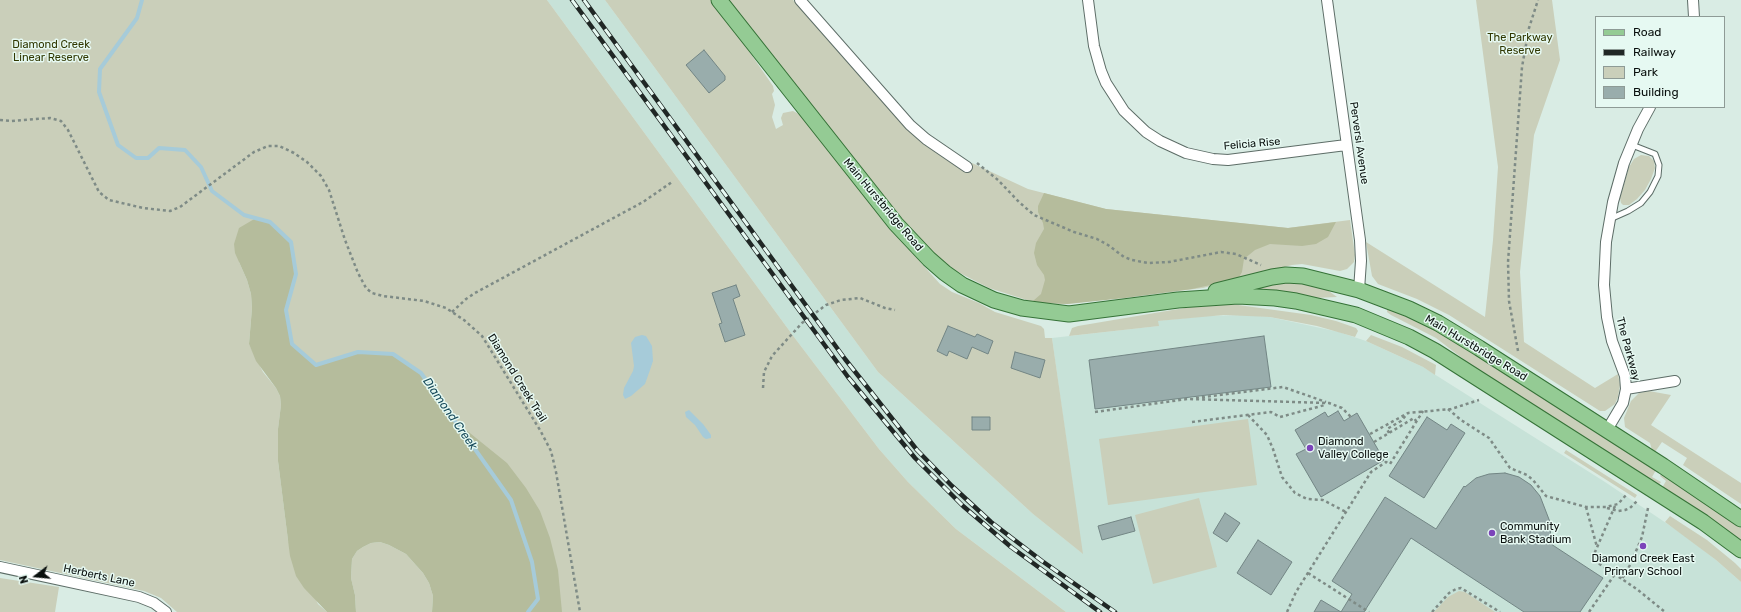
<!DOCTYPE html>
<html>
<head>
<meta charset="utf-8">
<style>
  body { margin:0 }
  #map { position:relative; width:1741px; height:612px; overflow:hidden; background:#d9ece4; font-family:Rubik,sans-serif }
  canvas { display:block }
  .legend { position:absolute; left:1595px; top:16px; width:130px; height:92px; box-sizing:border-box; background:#e6f9f2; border:1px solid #8e9b96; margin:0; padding:5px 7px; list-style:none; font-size:12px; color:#090f0d }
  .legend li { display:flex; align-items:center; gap:8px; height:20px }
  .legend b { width:20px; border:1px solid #8e9b96 }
  .north { position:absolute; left:16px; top:556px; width:40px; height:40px; -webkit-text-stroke:3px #e6f9f2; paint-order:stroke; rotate:254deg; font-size:11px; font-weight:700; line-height:16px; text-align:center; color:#090f0d }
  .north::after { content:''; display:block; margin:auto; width:14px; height:18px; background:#090f0d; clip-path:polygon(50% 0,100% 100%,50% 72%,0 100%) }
</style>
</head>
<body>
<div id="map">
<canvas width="1741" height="612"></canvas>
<ul class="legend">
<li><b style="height:5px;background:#94cb94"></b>Road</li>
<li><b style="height:5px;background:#202725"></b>Railway</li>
<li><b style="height:11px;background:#cacfba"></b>Park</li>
<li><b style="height:11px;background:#99adac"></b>Building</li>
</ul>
<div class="north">N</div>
</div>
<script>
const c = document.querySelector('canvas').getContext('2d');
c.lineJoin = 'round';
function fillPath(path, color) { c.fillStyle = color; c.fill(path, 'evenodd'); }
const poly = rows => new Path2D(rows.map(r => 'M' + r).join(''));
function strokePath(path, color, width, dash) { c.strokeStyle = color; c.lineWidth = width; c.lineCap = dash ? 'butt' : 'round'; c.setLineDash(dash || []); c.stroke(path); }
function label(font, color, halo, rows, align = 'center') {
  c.font = font + ' Rubik,sans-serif'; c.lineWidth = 3; c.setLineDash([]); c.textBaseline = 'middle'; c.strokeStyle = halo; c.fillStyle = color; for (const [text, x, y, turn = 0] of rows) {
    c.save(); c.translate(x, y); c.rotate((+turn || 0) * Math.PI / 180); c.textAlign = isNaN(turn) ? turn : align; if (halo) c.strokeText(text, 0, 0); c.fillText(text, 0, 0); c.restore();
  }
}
fillPath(poly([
  [547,0,605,0,878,372,1033,514,1082,553,1052,338,1158,326,1158,321,1205,316,1246,315,1270,317,1339,332,1366,341,1423,367,1605,482,1681,533,1716,560,1741,582,1741,612,1066,612,956,529,908,482,879,449,794,337]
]), '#c7e2d8');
fillPath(poly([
  [0,0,547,0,794,337,879,449,908,482,956,529,1066,612,528,612,359,352,316,365,292,344,286,310,296,274,239,262,247,280,251,294,252,308,249,344,263,372,276,388,280,396,281,405,278,429,278,461,288,540,318,604,327,612,177,612,161,598,144,591,0,560],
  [605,0,711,0,735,31,773,86,774,91,772,94,775,105,772,117,776,129,783,125,781,118,783,113,793,111,799,114,905,245,940,284,952,292,979,303,995,312,1041,326,1044,329,1045,338,1052,338,1083,554,1033,514,878,372],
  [727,0,793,0,906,128,921,141,966,172,972,163,1028,189,1106,209,1288,228,1350,220,1355,255,1354,262,1347,269,1340,271,1302,264,1292,265,1203,288,1067,304,1044,303,1030,301,989,288,956,271,934,254,920,241],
  [1476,0,1552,0,1560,60,1534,135,1520,272,1524,342,1595,388,1618,374,1620,385,1618,397,1615,404,1605,411,1600,411,1449,315,1417,299,1378,284,1372,276,1366,242,1485,317,1493,240,1498,167],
  [1641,155,1649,156,1654,161,1655,168,1651,179,1645,190,1637,199,1629,205,1623,205,1621,203,1620,198,1629,167,1634,159],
  [1280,281,1309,284,1326,289,1337,297,1315,298,1239,290],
  [1208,304,1231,304,1311,315,1336,321,1356,328,1358,331,1355,337,1317,326,1270,317,1224,315,1158,321,1159,326,1069,336,1072,328,1078,326],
  [1391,308,1435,328,1656,470,1652,477,1661,482,1658,486,1475,368,1436,338,1391,315,1387,312,1387,310],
  [1371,335,1402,347,1436,365,1435,375,1423,367,1366,341],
  [1649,391,1671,395,1651,425,1741,483,1741,504,1683,465,1687,458,1662,442,1655,452,1652,450,1650,443,1625,427,1624,418,1631,401,1639,393],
  [1248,419,1257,485,1108,505,1099,439],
  [1566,450,1637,495,1635,498,1564,453],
  [1662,473,1741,528,1741,542,1662,488,1666,481,1660,476],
  [1199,498,1217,567,1153,584,1135,515],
  [1670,516,1707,540,1735,563,1741,569,1741,582,1716,560,1665,522],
  [380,542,389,545,406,554,423,573,429,583,433,596,432,612,356,612,355,595,351,578,352,559,357,551,363,547,371,543],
  [0,578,59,587,55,612,0,612],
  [1459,591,1465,592,1495,612,1434,612,1448,597]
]), '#cacfba');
fillPath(poly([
  [1044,193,1106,209,1288,228,1336,222,1328,237,1316,244,1302,246,1270,244,1255,250,1244,259,1242,272,1238,279,1192,289,1125,298,1067,304,1044,303,1033,301,1041,294,1045,280,1044,275,1037,265,1034,253,1036,243,1044,229,1043,223,1038,212,1038,206],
  [256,218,270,222,291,242,296,274,286,310,292,344,316,365,358,352,393,354,421,373,455,421,507,463,526,488,540,511,550,538,558,570,562,612,432,612,433,596,429,583,423,573,406,554,389,545,380,542,371,543,363,547,357,551,352,559,351,578,355,595,356,612,327,612,304,588,296,576,290,556,278,461,278,429,281,405,280,396,276,388,256,361,249,344,252,308,251,294,247,280,235,253,234,244,239,228]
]), '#b5bc9c');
fillPath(poly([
  [642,335,646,336,652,346,653,361,650,370,645,384,631,396,625,399,623,395,624,388,633,371,634,366,631,343,635,337],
  [689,410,703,424,711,435,711,438,706,439,703,437,695,425,686,417,685,412]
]), '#a6cbd9');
strokePath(poly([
  [142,0,137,18,100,69,99,92,118,145,136,158,148,158,159,148,185,150,201,167,212,191,244,215,270,222,291,242,296,274,286,310,292,344,316,365,358,352,393,354,421,373,511,500,532,562,538,599,528,612]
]), '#a6cbd9', 4);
const building = poly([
  [704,50,725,76,725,80,709,93,686,65,704,50],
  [736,285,740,296,733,299,745,335,725,342,719,324,722,323,712,293,736,285],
  [948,326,975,337,977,334,993,341,988,354,972,347,967,359,949,351,947,356,937,351,948,326],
  [1264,336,1271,387,1095,409,1089,360,1264,336],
  [1015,352,1045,360,1040,378,1011,368,1015,352],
  [1338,411,1344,421,1357,413,1384,460,1321,497,1296,454,1306,449,1295,430,1325,412,1328,417,1338,411],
  [972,417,990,417,990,430,972,430,972,417],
  [1427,417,1447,430,1451,424,1465,433,1424,498,1389,476,1427,417],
  [1505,473,1519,477,1531,485,1540,496,1550,522,1551,544,1603,578,1580,612,1524,612,1411,538,1364,612,1314,612,1321,600,1341,612,1352,594,1332,581,1385,497,1436,529,1464,486,1465,487,1476,478,1489,474,1505,473],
  [1225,513,1240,523,1227,542,1213,533,1225,513],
  [1131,517,1135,531,1102,540,1098,526,1131,517],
  [1258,540,1292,562,1271,595,1237,573,1258,540]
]);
fillPath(building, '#99adac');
strokePath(building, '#738685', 1);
const lane = poly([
  [1610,219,1628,211,1641,203,1650,192,1658,176,1659,165,1655,154,1632,145]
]);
const street = poly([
  [800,0,910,125,926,139,967,167],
  [1088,0,1094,46,1101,71,1106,83,1124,111,1146,132,1160,141,1186,153,1213,159,1228,160,1346,145],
  [1327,0,1360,240,1361,261,1359,290],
  [1693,0,1694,17],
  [1626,389,1675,381],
  [1607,430,1623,403,1626,389,1625,376,1612,341,1607,317,1604,285,1606,242,1613,202,1624,163,1638,129,1650,107],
  [0,567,139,597,154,603,166,612]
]);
const primary = poly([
  [719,0,896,224,929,259,945,273,962,285,994,300,1022,308,1069,314,1178,300,1238,296,1275,298,1296,301,1356,315,1409,337,1435,351,1703,522,1741,550],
  [1216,291,1272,277,1286,275,1303,276,1359,290,1409,309,1438,323,1479,348,1663,466,1741,519]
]);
strokePath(lane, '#5d6d67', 7);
strokePath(street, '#5d6d67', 12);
strokePath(primary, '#357237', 17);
strokePath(poly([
  [0,120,11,121,50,118,61,121,68,130,99,192,109,200,143,208,170,211,180,207,254,152,268,146,279,146,294,153,307,162,321,176,329,190,345,240,358,273,366,288,372,293,383,296,424,301,446,308,464,320,482,336,540,430,551,451,556,472,580,612],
  [977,163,998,180,1019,202,1034,215,1074,232,1097,239,1108,245,1124,257,1132,260,1148,263,1169,262,1221,252,1236,254,1261,265],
  [452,312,466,299,475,293,643,202,672,182],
  [1518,351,1509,301,1508,262,1522,67,1529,28,1538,0],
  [763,388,764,372,772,356,802,323,826,305,841,300,860,298,885,308,895,310],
  [1196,398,1283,387,1326,402],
  [1448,409,1461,420,1489,438,1510,468,1527,475,1533,480,1546,496,1586,507,1606,507,1618,504,1627,494],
  [1095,412,1187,399,1329,403,1342,408,1351,417],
  [1248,415,1267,435,1273,449,1282,477,1295,493,1307,499,1323,500,1346,512],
  [1192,422,1271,412,1280,417,1325,405],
  [1389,433,1387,429,1401,421,1408,413],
  [1370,434,1408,413,1451,409,1479,400],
  [1374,442,1414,418,1416,421],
  [1615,506,1592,559,1622,579],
  [1586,507,1597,547],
  [1607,508,1618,511,1625,510,1630,508,1637,501],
  [1648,508,1642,537,1630,565,1622,579,1638,590,1665,612],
  [1308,573,1369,612],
  [1287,612,1296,592,1371,472,1386,462,1390,464,1423,411],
  [1432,612,1449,593,1456,589,1461,588,1500,612],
  [1589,612,1615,574]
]), '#7e8b86', 2.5, [3, 3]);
strokePath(lane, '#fff', 5);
strokePath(street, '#fff', 10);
strokePath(primary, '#94cb94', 15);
const rail = poly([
  [572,0,848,377,915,458,963,506,1011,547,1100,612],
  [584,0,845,359,917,450,952,486,991,522,1042,561,1115,612]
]);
strokePath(rail, '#202725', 4.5);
strokePath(rail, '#e6f9f2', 3, [9]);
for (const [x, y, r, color] of [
  [1310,448,4,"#7c44ba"],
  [1492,533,4,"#7c44ba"],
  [1643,546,4,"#7c44ba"]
]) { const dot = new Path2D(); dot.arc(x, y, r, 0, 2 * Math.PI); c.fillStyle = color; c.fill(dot); strokePath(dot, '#e6f9f2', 1.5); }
label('11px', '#303700', '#e6f9f2', [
  ["The Parkway",1520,38],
  ["Reserve",1520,51],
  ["Diamond Creek",51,45],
  ["Linear Reserve",51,58]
]);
label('11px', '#090f0d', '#e6f9f2', [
  ["Perversi Avenue",1359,143,82],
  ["Felicia Rise",1252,144,-5],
  ["Main Hurstbridge Road",883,205,50],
  ["Main Hurstbridge Road",1476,348,31],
  ["The Parkway",1628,349,75],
  ["Diamond Creek Trail",517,378,58],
  ["Herberts Lane",99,576,12]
]);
label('11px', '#090f0d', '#e6f9f2', [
  ["Diamond",1318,442],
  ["Valley College",1318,455],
  ["Community",1500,527],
  ["Bank Stadium",1500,540],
  ["Diamond Creek East",1643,559,"center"],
  ["Primary School",1643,572,"center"]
], 'left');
label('italic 12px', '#164959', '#e6f9f2', [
  ["Diamond Creek",450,414,55]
]);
</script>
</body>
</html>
